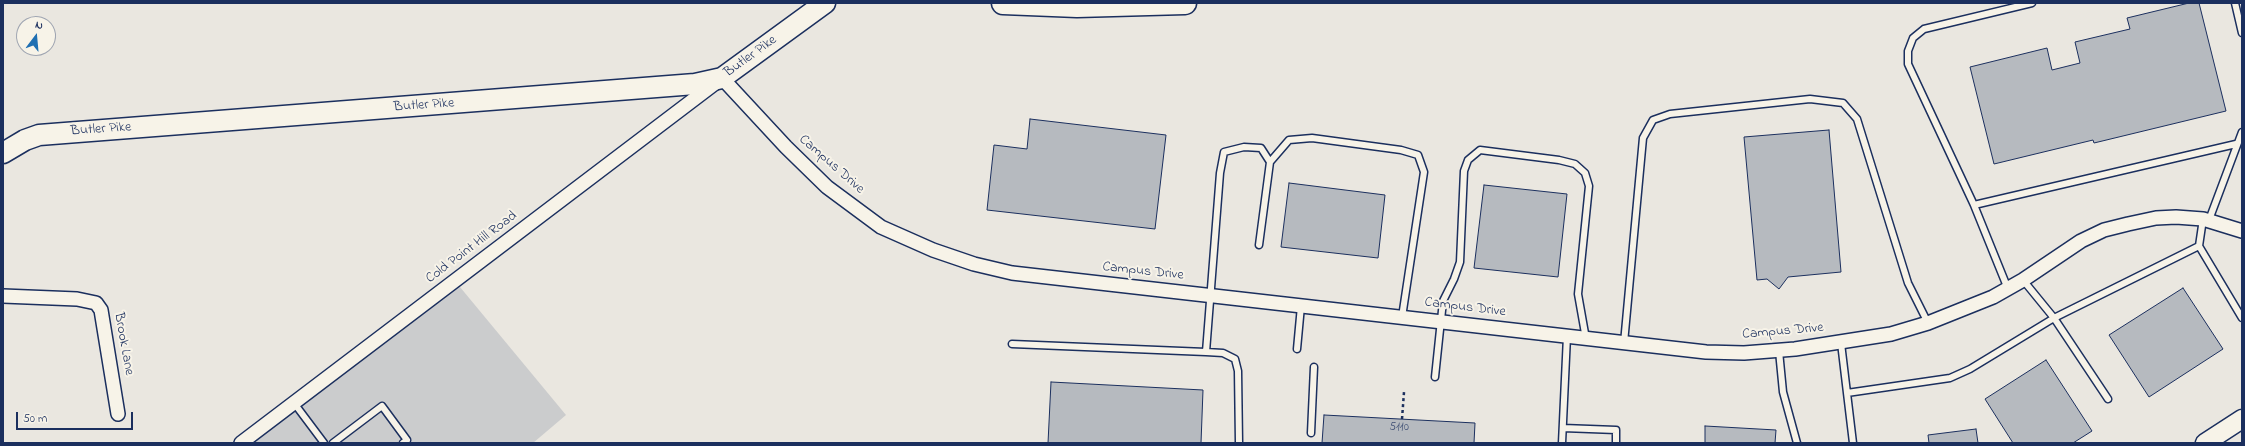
<!DOCTYPE html>
<html>
<head>
<meta charset="utf-8">
<style>
  body { margin:0 }
  #map { position:relative; width:2245px; height:446px; overflow:hidden; background:#eae7e0; font-family:"Indie Flower",sans-serif }
  canvas { display:block }
  .frame { position:absolute; inset:0; border:4px solid #1b2f5e; pointer-events:none }
  .north { position:absolute; left:16px; top:16px; width:40px; height:40px; box-sizing:border-box; background:#f7f3e8; border:1px solid #9fa5b1; border-radius:50%; rotate:16deg; font-size:11px; font-weight:700; line-height:16px; text-align:center; color:#1b2f5e }
  .north::after { content:''; display:block; margin:auto; width:14px; height:18px; background:#1f6fb2; clip-path:polygon(50% 0,100% 100%,50% 72%,0 100%) }
  .scale { position:absolute; left:16px; top:412px; width:117px; height:18px; box-sizing:border-box; border:2px solid #1b2f5e; border-top:0; padding-left:5px; font-size:12px; line-height:14px; white-space:nowrap; color:#1b2f5e; -webkit-text-stroke:3px #f7f3e8; paint-order:stroke }
</style>
</head>
<body>
<div id="map">
<canvas width="2245" height="446"></canvas>
<div class="frame"></div>
<div class="north">N</div>
<div class="scale">50 m</div>
</div>
<script>
const c = document.querySelector('canvas').getContext('2d');
c.lineJoin = 'round';
function fillPath(path, color) { c.fillStyle = color; c.fill(path, 'evenodd'); }
const poly = rows => new Path2D(rows.map(r => 'M' + r).join(''));
function strokePath(path, color, width, dash) { c.strokeStyle = color; c.lineWidth = width; c.lineCap = dash ? 'butt' : 'round'; c.setLineDash(dash || []); c.stroke(path); }
function label(font, color, halo, rows, align = 'center') {
  c.font = font + ' "Indie Flower",sans-serif'; c.lineWidth = 4; c.setLineDash([]); c.textBaseline = 'middle'; c.strokeStyle = halo; c.fillStyle = color; for (const [text, x, y, turn = 0] of rows) {
    c.save(); c.translate(x, y); c.rotate((+turn || 0) * Math.PI / 180); c.textAlign = isNaN(turn) ? turn : align; if (halo) c.strokeText(text, 0, 0); c.fillText(text, 0, 0); c.restore();
  }
}
fillPath(poly([
  [455,281,566,415,533,443,241,443]
]), '#cbcccd');
const building = poly([
  [2189,3,2199,3,2226,111,2094,143,2093,140,1994,164,1970,67,2047,48,2052,70,2080,63,2075,42,2130,29,2127,18,2189,3],
  [1030,119,1166,135,1155,229,987,210,994,145,1027,149,1030,119],
  [1829,130,1841,272,1788,277,1779,289,1767,279,1757,280,1744,137,1829,130],
  [1289,183,1385,195,1378,258,1281,247,1289,183],
  [1484,185,1567,194,1558,277,1474,268,1484,185],
  [2183,288,2223,349,2149,397,2109,335,2183,288],
  [2046,360,2092,431,2073,443,2013,443,1985,399,2046,360],
  [1051,382,1203,390,1201,443,1048,443,1051,382],
  [1324,415,1475,423,1474,443,1322,443,1324,415],
  [1705,426,1776,430,1775,443,1705,443,1705,426],
  [1976,429,1978,443,1929,443,1928,435,1976,429]
]);
fillPath(building, '#b6babf');
strokePath(building, '#1b2f5e', 1);
const lane = poly([
  [2235,3,2242,33],
  [1974,205,2236,144],
  [2209,220,2242,132],
  [1259,245,1270,162],
  [2199,246,2242,318],
  [2023,280,2054,318,2108,399],
  [2008,289,1974,205,1908,64,1908,51,1913,38,1924,29,2032,3],
  [1624,343,1643,138,1653,120,1670,114,1810,99,1843,103,1857,119,1908,283,1928,323],
  [1841,343,1853,443],
  [1012,344,1206,352,1220,173,1224,152,1244,147,1261,148,1270,162,1289,140,1312,138,1401,150,1418,155,1424,172,1402,317],
  [1297,349,1301,306],
  [1779,351,1783,392,1797,443],
  [1206,352,1223,353,1235,359,1238,371,1239,443],
  [1435,377,1443,301,1454,279,1460,262,1464,171,1468,160,1480,150,1559,160,1575,164,1585,173,1589,186,1578,294,1586,339],
  [1847,393,1950,378,1970,369,2054,318,2199,246,2203,219],
  [294,403,324,443],
  [1563,428,1616,430,1616,443],
  [1311,433,1314,367],
  [333,443,382,406,407,440,403,443],
  [1562,443,1567,336]
]);
const street = poly([
  [3,296,77,299,96,303,101,310,118,414],
  [241,443,722,78,786,147,827,187,881,227,933,250,974,264,1012,273,1706,352,1744,353,1795,349,1891,334,1928,323,1993,297,2023,280,2081,241,2104,230,2128,224,2156,218,2176,217,2203,219,2242,231]
]);
const secondary = poly([
  [2205,443,2242,419]
]);
const primary = poly([
  [3,153,25,140,39,135,695,84,722,78,825,3]
]);
const highway = poly([
  [1003,3,1077,6,1185,3]
]);
strokePath(lane, '#1b2f5e', 9);
strokePath(street, '#1b2f5e', 16);
strokePath(secondary, '#1b2f5e', 21);
strokePath(primary, '#1b2f5e', 23);
strokePath(highway, '#1b2f5e', 25);
strokePath(poly([
  [1402,419,1404,392]
]), '#1b2f5e', 2.5, [3, 3]);
strokePath(lane, '#f7f3e8', 6);
strokePath(street, '#f7f3e8', 13);
strokePath(secondary, '#f7f3e8', 18);
strokePath(primary, '#f7f3e8', 20);
strokePath(highway, '#f7f3e8', 22);
label('12px', '#425276', null, [
  ["5110",1399,428]
]);
label('14px', '#1b2f5e', '#f7f3e8', [
  ["Butler Pike",751,57,-36],
  ["Butler Pike",424,106,-4],
  ["Butler Pike",101,130,-4],
  ["Campus Drive",831,165,41],
  ["Cold Point Hill Road",472,248,-37],
  ["Campus Drive",1143,272,6],
  ["Campus Drive",1465,308,7],
  ["Campus Drive",1783,332,-5],
  ["Brook Lane",123,344,80]
]);
</script>
</body>
</html>
